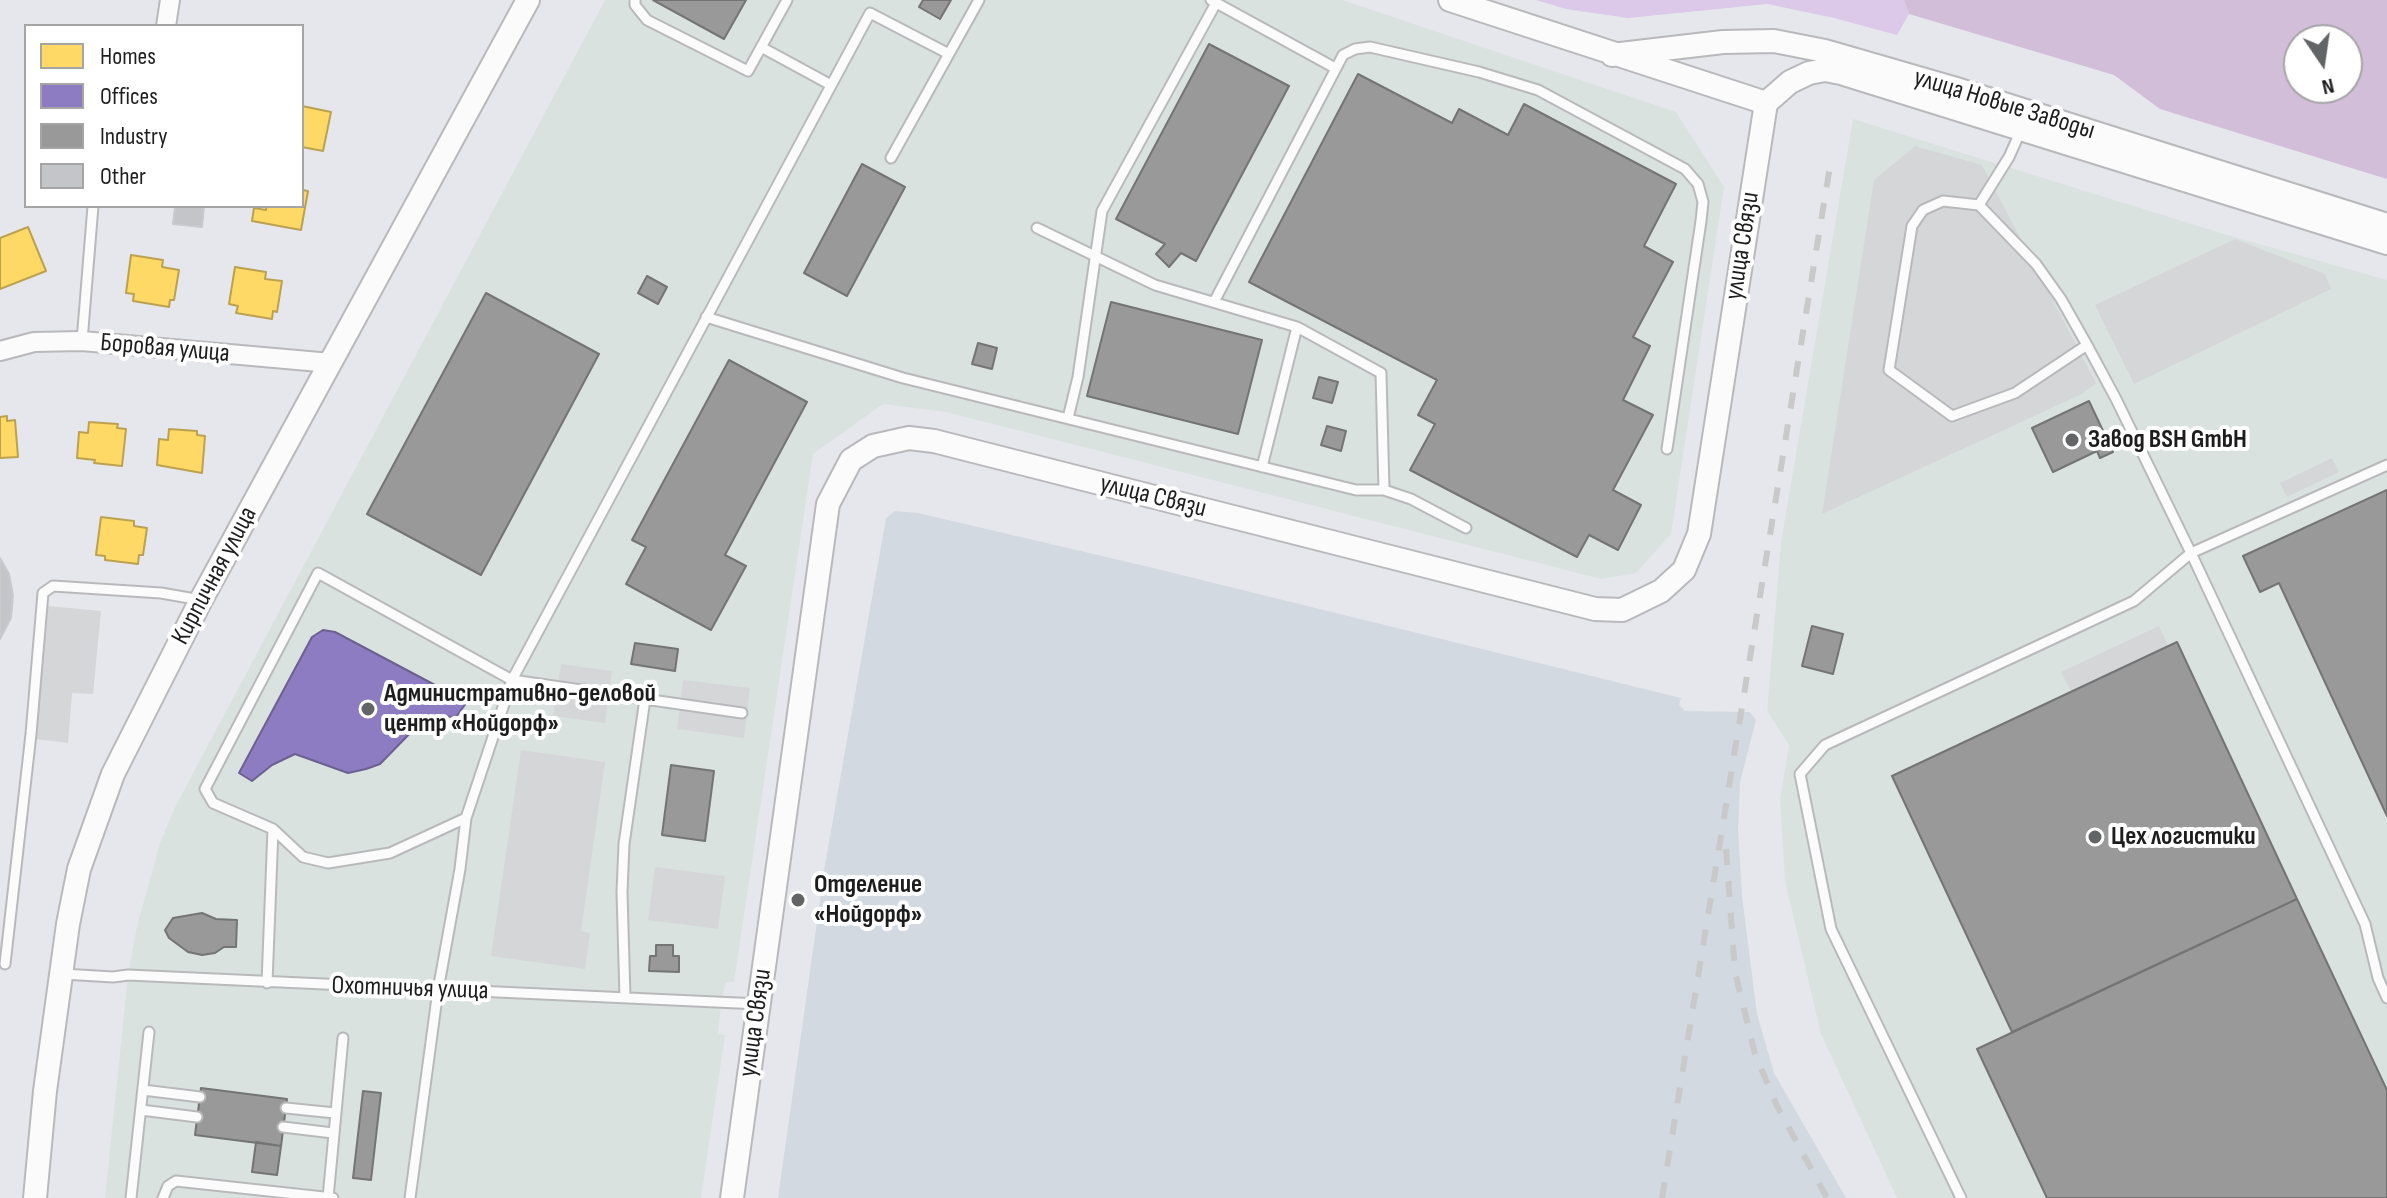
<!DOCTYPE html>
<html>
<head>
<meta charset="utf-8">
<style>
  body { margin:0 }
  #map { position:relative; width:2387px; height:1198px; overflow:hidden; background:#e6e7ec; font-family:"Sofia Sans Condensed",sans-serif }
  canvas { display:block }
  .legend { position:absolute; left:24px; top:24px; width:280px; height:184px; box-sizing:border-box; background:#fff; border:2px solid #a5a5a5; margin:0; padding:10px 14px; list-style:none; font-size:24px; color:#1d1d1d }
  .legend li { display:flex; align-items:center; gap:16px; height:40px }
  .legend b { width:40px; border:2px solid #a5a5a5 }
  .north { position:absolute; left:2283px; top:24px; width:80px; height:80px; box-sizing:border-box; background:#fff; border:2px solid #a5a5a5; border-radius:50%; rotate:167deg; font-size:22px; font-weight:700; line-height:32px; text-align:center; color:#1d1d1d }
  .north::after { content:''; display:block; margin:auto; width:28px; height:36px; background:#636465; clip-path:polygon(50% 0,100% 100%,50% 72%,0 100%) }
</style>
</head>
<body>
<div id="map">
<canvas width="2387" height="1198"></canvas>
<ul class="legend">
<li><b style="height:22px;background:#ffd966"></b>Homes</li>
<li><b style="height:22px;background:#8e7cc3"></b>Offices</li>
<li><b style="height:22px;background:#999"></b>Industry</li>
<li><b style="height:22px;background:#c3c5c8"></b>Other</li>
</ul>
<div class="north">N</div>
</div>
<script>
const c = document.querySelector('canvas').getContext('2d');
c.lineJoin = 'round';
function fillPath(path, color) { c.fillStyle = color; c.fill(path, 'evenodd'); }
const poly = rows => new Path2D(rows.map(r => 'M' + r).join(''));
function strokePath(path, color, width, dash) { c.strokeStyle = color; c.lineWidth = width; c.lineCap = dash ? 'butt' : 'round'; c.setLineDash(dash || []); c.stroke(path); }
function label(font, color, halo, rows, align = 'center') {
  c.font = font + ' "Sofia Sans Condensed",sans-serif'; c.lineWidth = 8; c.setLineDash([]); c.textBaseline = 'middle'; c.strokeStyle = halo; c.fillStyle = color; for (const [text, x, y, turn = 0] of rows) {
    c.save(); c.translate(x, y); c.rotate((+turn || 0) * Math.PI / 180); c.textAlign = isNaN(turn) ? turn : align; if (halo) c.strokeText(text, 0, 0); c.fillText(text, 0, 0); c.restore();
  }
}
fillPath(poly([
  [605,0,1342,0,1676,112,1724,187,1671,534,1636,573,1601,579,946,412,883,404,813,454,734,982,726,982,721,1004,718,1034,725,1035,701,1198,105,1198,128,975,137,926,160,843,175,807],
  [1853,119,2224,234,2387,280,2387,1198,1897,1198,1821,1034,1785,881,1780,800,1789,745,1767,711,1781,542]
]), '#dae2df');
fillPath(poly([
  [895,511,918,513,1149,567,1681,698,1679,705,1685,711,1750,712,1756,720,1740,782,1738,831,1742,896,1757,1014,1774,1073,1846,1198,778,1198,825,865,886,518]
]), '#d2d9e1');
fillPath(poly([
  [1536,0,1904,0,1909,14,1897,35,1834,18,1767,4,1628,18,1566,9]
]), '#dcc8e8');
fillPath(poly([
  [1904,0,2387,0,2387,179,2160,109,2114,75,1909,14],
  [2299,40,2347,40,2347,88,2299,88]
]), '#d3bed9');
fillPath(poly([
  [1915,146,1982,165,2096,383,2082,394,1822,514,1874,180],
  [2235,239,2325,274,2331,289,2134,384,2095,305],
  [2332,458,2339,472,2287,497,2280,483],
  [48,606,101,611,93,694,72,693,68,743,35,739],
  [2159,626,2168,646,2071,692,2061,672],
  [561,664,612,671,605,723,553,716],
  [683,680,750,688,744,738,677,729],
  [521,750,605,762,581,931,590,933,585,969,491,956],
  [655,867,725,876,718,929,648,920]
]), '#d5d6d8');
const homes = poly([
  [302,106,331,112,323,151,302,147,302,106],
  [302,190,308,191,301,230,252,221,254,208,266,210,266,206,302,206,302,190],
  [28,227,46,271,0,289,0,238,28,227],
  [131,255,163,260,162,267,179,270,174,300,170,300,169,307,133,301,134,294,126,293,131,255],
  [235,267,266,272,265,279,282,281,277,312,273,311,272,319,236,313,238,306,229,304,235,267],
  [7,416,7,421,15,420,18,457,0,458,0,417,7,416],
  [89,422,118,424,117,428,126,429,122,466,94,463,95,460,77,458,79,432,88,433,89,422],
  [169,429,197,431,197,435,205,436,202,473,157,465,159,439,168,440,169,429],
  [101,517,134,521,134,526,147,528,143,555,139,555,138,564,105,560,105,556,96,555,101,517]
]);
fillPath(homes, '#ffd966');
strokePath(homes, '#bba150', 2);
const offices = poly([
  [323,630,335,632,467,702,456,717,435,716,421,722,380,764,366,769,348,773,295,754,272,765,252,781,239,773,312,637,323,630]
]);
fillPath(offices, '#8e7cc3');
strokePath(offices, '#6c6091', 2);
const industry = poly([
  [653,0,746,0,724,39,653,0],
  [923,0,951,0,940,19,919,7,923,0],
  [1209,44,1289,86,1196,261,1181,253,1169,267,1156,254,1165,244,1116,219,1209,44],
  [1358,74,1452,123,1459,109,1508,135,1524,104,1676,184,1644,246,1673,262,1633,337,1650,346,1623,400,1653,415,1613,490,1641,505,1618,550,1589,535,1577,557,1410,470,1435,424,1418,415,1437,380,1249,282,1358,74],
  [862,164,905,187,847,296,804,273,862,164],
  [647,276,667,287,658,304,638,293,647,276],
  [486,293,599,354,481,575,367,514,486,293],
  [1111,302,1262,340,1238,434,1087,396,1111,302],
  [978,343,997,348,992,369,972,364,978,343],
  [729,360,807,402,725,555,746,566,711,630,626,584,646,547,632,540,729,360],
  [1319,377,1338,382,1332,403,1313,398,1319,377],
  [2089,401,2113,452,2100,458,2097,451,2053,472,2032,428,2089,401],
  [1327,426,1346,431,1341,451,1321,445,1327,426],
  [2387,490,2387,816,2279,583,2260,592,2243,556,2387,490],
  [1812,626,1843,634,1833,674,1802,666,1812,626],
  [2177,642,2297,899,2012,1032,1892,776,2177,642],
  [635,643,678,649,675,671,631,664,635,643],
  [671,765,714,771,705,841,662,835,671,765],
  [2297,899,2387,1090,2387,1198,2047,1198,1977,1049,2297,899],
  [202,913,216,919,237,920,236,947,224,947,215,953,202,955,188,952,169,938,165,930,173,918,202,913],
  [656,945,673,945,673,956,679,956,679,972,649,971,650,956,656,956,656,945],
  [201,1088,287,1099,281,1146,195,1135,201,1088],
  [363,1091,381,1093,371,1180,353,1178,363,1091],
  [256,1142,281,1146,277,1175,252,1172,256,1142]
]);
fillPath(industry, '#999');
strokePath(industry, '#747474', 2);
const building = poly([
  [175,206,204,206,202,227,173,224,175,206],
  [0,558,9,574,13,595,11,618,0,639,0,558]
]);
fillPath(building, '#c3c5c8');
strokePath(building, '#c8cacf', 2);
const service = poly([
  [635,0,635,5,647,20,748,71,787,0],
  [1211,0,1335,68],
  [761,47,831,85],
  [891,158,979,0],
  [1979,205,2009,157,2022,128],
  [1037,228,1155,285,1297,327,1381,373,1384,490],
  [1214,302,1343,55,1355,49,1370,47,1479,72,1538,90,1685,169,1698,184,1703,202,1701,221,1667,449],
  [706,317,903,378,1356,490,1384,490,1411,499,1466,528],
  [82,341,93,206],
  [2087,345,2015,393,1952,416,1889,370,1912,226,1923,210,1943,201,1979,205,2036,264,2061,299,2087,345,2116,399,2191,553,2365,924,2378,978,2387,998],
  [1068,418,1078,377,1102,211,1216,3],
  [1262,467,1297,327],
  [273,829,303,857,328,863,390,853,466,818],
  [5,964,31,734,43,593,53,586,161,593,201,600],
  [63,974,113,977,128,975,759,1004],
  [267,983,273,829,213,803,205,789,318,573,512,680,742,713],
  [625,998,622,892,624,844,645,699],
  [143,1090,200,1097],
  [286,1108,335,1113],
  [141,1110,197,1117],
  [283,1127,333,1133],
  [131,1198,149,1032],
  [163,1198,168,1186,176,1181,333,1198],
  [328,1198,343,1038],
  [410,1198,438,990,460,869,466,818,512,680,870,13,949,54],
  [1961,1198,1831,929,1800,774,1825,745,2134,601,2191,553,2387,465]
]);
const minor = poly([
  [166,26,170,0],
  [0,351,34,342,82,341,331,363]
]);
const tertiary = poly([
  [1450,0,1766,103],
  [1612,55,1723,42,1774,41,1825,51,1953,88,2387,225],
  [35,1198,45,1091,68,924,79,869,113,774,201,600,528,0],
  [732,1198,828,504,851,460,873,446,909,438,934,441,1595,609,1622,610,1661,591,1684,570,1699,534,1766,103,1790,82,1809,73,1825,70,1841,73,2387,243]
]);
strokePath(service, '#b9b9bc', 13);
strokePath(minor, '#b9b9bc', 22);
strokePath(tertiary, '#b9b9bc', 26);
strokePath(service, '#fbfbfc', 9);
strokePath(minor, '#fbfbfc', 18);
strokePath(tertiary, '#fbfbfc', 22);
strokePath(poly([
  [1726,849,1735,972,1755,1054,1777,1106,1827,1198],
  [1662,1198,1831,160]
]), '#c9c9ca', 6, [16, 16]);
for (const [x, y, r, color] of [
  [2072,440,8,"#636465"],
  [368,709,8,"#636465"],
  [2095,837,8,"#636465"],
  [798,900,8,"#636465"]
]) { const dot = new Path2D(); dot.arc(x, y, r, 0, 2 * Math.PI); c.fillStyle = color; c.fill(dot); strokePath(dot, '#fff', 3); }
label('26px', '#1d1d1d', '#fff', [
  ["улица Новые Заводы",2004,105,17],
  ["улица Связи",1743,246,-81],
  ["Боровая улица",165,349,5],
  ["улица Связи",1153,497,14],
  ["Кирпичная улица",215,576,-62],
  ["Охотничья улица",410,989,2],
  ["улица Связи",756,1023,-82]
]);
label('bold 26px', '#1d1d1d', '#fff', [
  ["Завод BSH GmbH",2088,440],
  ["Административно-деловой",384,694],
  ["центр «Нойдорф»",384,724],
  ["Цех логистики",2111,837],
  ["Отделение",814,885],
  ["«Нойдорф»",814,915]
], 'left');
</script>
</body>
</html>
